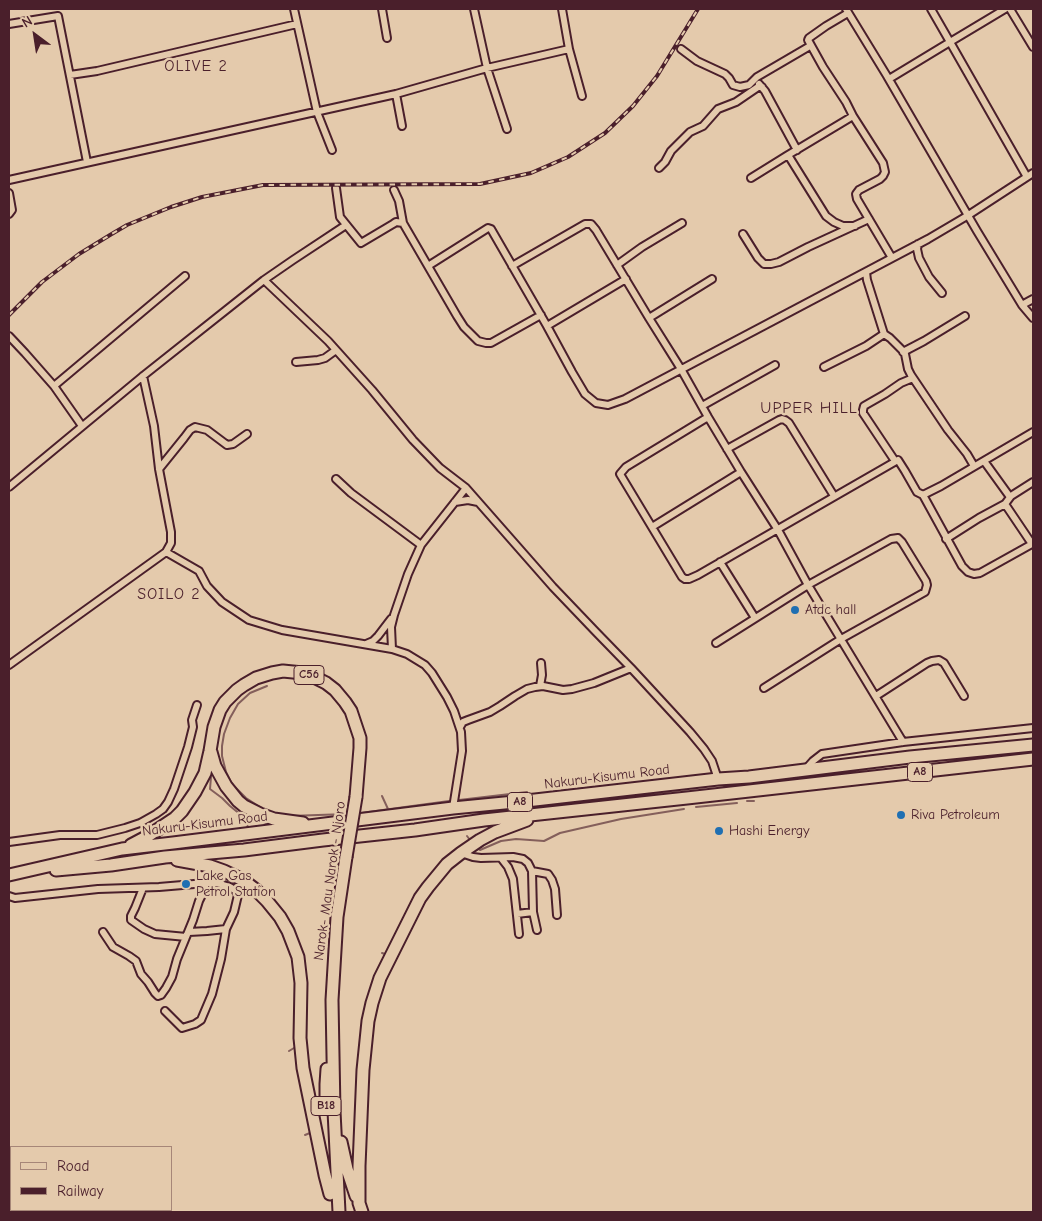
<!DOCTYPE html>
<html>
<head>
<meta charset="utf-8">
<style>
  body { margin:0 }
  #map { position:relative; width:1042px; height:1221px; overflow:hidden; background:#e4caac; font-family:"Comic Neue",sans-serif }
  canvas { display:block }
  .frame { position:absolute; inset:0; border:10px solid #4a1f2b; pointer-events:none }
  .legend { position:absolute; left:10px; top:1146px; width:162px; height:65px; box-sizing:border-box; background:#e4caac; border:1px solid #a68678; margin:0; padding:6px 9px; list-style:none; font-size:15px; color:#4a1f2b }
  .legend li { display:flex; align-items:center; gap:10px; height:25px }
  .legend b { width:25px; border:1px solid #a68678 }
  .north { position:absolute; left:10px; top:10px; width:50px; height:50px; -webkit-text-stroke:4px #e4caac; paint-order:stroke; rotate:329deg; font-size:14px; font-weight:700; line-height:20px; text-align:center; color:#4a1f2b }
  .north::after { content:''; display:block; margin:auto; width:18px; height:22px; background:#4a1f2b; clip-path:polygon(50% 0,100% 100%,50% 72%,0 100%) }
</style>
</head>
<body>
<div id="map">
<canvas width="1042" height="1221"></canvas>
<div class="frame"></div>
<ul class="legend">
<li><b style="height:6px;background:#e4caac"></b>Road</li>
<li><b style="height:6px;background:#4a1f2b"></b>Railway</li>
</ul>
<div class="north">N</div>
</div>
<script>
const c = document.querySelector('canvas').getContext('2d');
c.lineJoin = 'round';
const poly = rows => new Path2D(rows.map(r => 'M' + r).join(''));
function strokePath(path, color, width, dash) { c.strokeStyle = color; c.lineWidth = width; c.lineCap = dash ? 'butt' : 'round'; c.setLineDash(dash || []); c.stroke(path); }
function label(font, color, halo, rows, align = 'center') {
  c.font = font + ' "Comic Neue",sans-serif'; c.lineWidth = 5; c.setLineDash([]); c.textBaseline = 'middle'; c.strokeStyle = halo; c.fillStyle = color; for (const [text, x, y, turn = 0] of rows) {
    c.save(); c.translate(x, y); c.rotate((+turn || 0) * Math.PI / 180); c.textAlign = isNaN(turn) ? turn : align; if (halo) c.strokeText(text, 0, 0); c.fillText(text, 0, 0); c.restore();
  }
}
strokePath(poly([
  [211,777,210,789,222,798,230,806,241,815,248,823,247,828],
  [382,796,388,809],
  [459,800,527,792],
  [747,801,754,801],
  [696,807,737,803],
  [263,809,246,798,232,784,226,772,222,756,222,746,224,734,230,718,238,704,250,693,267,686],
  [361,813,449,801],
  [289,816,347,814],
  [467,836,470,840],
  [476,847,480,850,501,841,516,839,544,841,560,833,621,819,684,809],
  [382,953,385,954],
  [289,1051,294,1048],
  [305,1135,310,1133]
]), '#845f5b', 2);
const street = poly([
  [294,9,317,112,332,150],
  [382,9,387,38],
  [474,9,487,68,507,129],
  [562,9,569,49,582,96],
  [846,9,887,76,977,231,1022,305,1033,318],
  [1005,9,950,42,1027,177],
  [1010,9,1033,47],
  [848,13,826,26,809,38,808,40,823,67,846,102,853,116,883,163,885,172,883,176,880,179,859,190,856,194,857,199,892,258],
  [9,24,58,16,87,162],
  [681,49,697,61,725,74,729,78,733,85,740,87,749,85,757,77,810,46],
  [70,75,97,71,297,24],
  [889,79,950,42,931,9],
  [759,84,765,91,797,150],
  [396,94,402,126],
  [853,116,788,155,826,216,834,222,843,226,855,226],
  [659,168,665,162,671,151,690,132,703,126,718,109,736,102,758,87,762,87],
  [751,178,788,155],
  [9,180,396,94,487,68,569,49],
  [336,188,340,217,361,243,393,224,396,222,403,223],
  [394,190,399,201,403,223,457,316,464,327,478,341,486,343,491,343,541,315],
  [9,193,12,210,9,214],
  [743,234,758,258,764,264,771,264,779,262,808,247,869,219],
  [918,244,917,249,919,258,929,277,942,293],
  [617,265,642,247,682,223],
  [428,266,488,228,491,229,547,326,572,372,585,394,596,403,608,405,625,399,928,239,967,216,1033,173],
  [512,266,585,224,591,224,596,230,649,318,681,369,708,417,741,472,778,530,808,585,903,742],
  [866,272,867,280,884,334,890,338,902,350,905,354,908,369,911,375,948,430,967,454,974,466],
  [264,280,328,341,372,390,413,440,440,468,466,488,553,587,596,632,631,668,690,732,704,749,712,761,718,779],
  [1022,305,1033,299],
  [649,318,712,279],
  [547,326,626,279],
  [9,336,25,353,54,386,82,426],
  [903,352,924,341,965,316],
  [296,362,318,360,325,358,336,350],
  [824,367,866,346,884,334],
  [54,386,185,276],
  [702,406,775,365],
  [708,417,626,467,620,474,682,577,685,579,689,579,698,575,898,460,905,471,917,492,923,495,962,566,968,572,974,574,980,573,1032,544,1005,504],
  [727,449,779,420,782,419,785,420,789,423,834,496],
  [895,461,863,413,863,410,864,406,885,394,901,383,913,378],
  [984,461,1010,497],
  [159,469,184,438,190,430,195,427,207,430,227,445,233,444,247,434],
  [336,479,351,493,421,545],
  [9,487,143,376,264,280,293,260,346,225],
  [923,495,941,486,1033,432],
  [455,502,468,500,478,502],
  [652,527,741,472],
  [946,539,979,518,1005,504,1011,496,1033,482],
  [166,552,199,571,207,586,222,602,249,620,282,630,392,649,407,654,425,665,432,673,447,697,454,711,461,732,462,751,453,808],
  [720,562,755,618],
  [716,643,808,585,891,539,898,538,902,542,926,581,927,585,925,592,841,639,764,688],
  [366,644,373,641,378,636,391,619],
  [392,649,391,627,394,615,408,574,421,545,466,488],
  [9,665,166,552,171,543,171,532,159,469,154,426,143,376],
  [540,686,542,675,541,663],
  [876,696,927,663,932,661,939,660,944,663,964,696],
  [460,727,463,722,468,720,490,712,500,706,515,696,527,689,535,687,543,686,563,690,572,689,594,683,631,668],
  [805,770,813,761,822,754,903,742,1033,728],
  [9,842,60,835,97,835,125,828,140,823,156,814,163,809,168,802,174,789,188,747,193,727,192,720,197,705],
  [461,853,473,857,481,858,513,857,523,859,528,863,532,871,533,912,537,930],
  [501,858,508,867,513,879,519,934],
  [532,871,548,874,552,880,555,889,557,915],
  [143,888,135,908,131,916,131,920,144,929,155,934,186,937],
  [9,896,15,898,98,889,159,887,206,883,217,883,230,887,236,891,238,895,234,912,226,929,207,931,189,932],
  [517,914,533,912],
  [103,932,113,947,129,956,136,961,141,974,148,982,155,993,158,996,161,995,166,988,172,977,177,959,193,920,199,901,203,893,206,883],
  [165,1011,182,1028,195,1024,201,1020,212,994,221,959,226,929]
]);
const highway = poly([
  [211,752,215,766,226,786,238,801,244,806,260,814,274,819,303,823],
  [131,845,148,836,175,818,182,811,195,792,205,773,210,751,214,727,220,710,225,702,237,690,244,685,256,678,272,673,283,671,303,673,310,675,326,683,335,690,345,702,351,711,360,738,360,748,356,797],
  [177,860,210,866,224,871,243,880,256,890,267,901,280,917,288,931,298,957,301,983,300,1038,303,1068,325,1175,330,1194],
  [56,870,111,865,165,857,244,850,323,840,415,830,484,820,687,798,1033,759],
  [9,875,122,849,173,843,453,808,535,800,718,779,749,777,910,757,1033,745],
  [326,1106,326,1084,327,1069],
  [341,1142,347,1169,356,1196],
  [339,1212,334,1111,332,1000,337,917,346,857],
  [362,1212,359,1203,359,1166,363,1070,368,1021,372,1003,380,978,420,898,428,887,447,864,461,853,480,840,495,832,527,820]
]);
strokePath(street, '#4a1f2b', 10);
strokePath(highway, '#4a1f2b', 15);
strokePath(street, '#e4caac', 6);
strokePath(highway, '#e4caac', 11);
const rail = poly([
  [9,315,42,282,79,254,110,235,127,225,171,207,202,197,263,185,480,184,531,173,568,157,605,133,633,106,657,76,698,9]
]);
strokePath(rail, '#4a1f2b', 4);
strokePath(rail, '#e4caac', 2, [5.5]);
const highwayBridge = poly([
  [346,857,356,797]
]);
strokePath(highwayBridge, '#4a1f2b', 15, []);
strokePath(highwayBridge, '#e4caac', 11);
for (const [x, y, r, color] of [
  [795,610,5,"#1f6fb2"],
  [901,815,5,"#1f6fb2"],
  [719,831,5,"#1f6fb2"],
  [186,884,5,"#1f6fb2"]
]) { const dot = new Path2D(); dot.arc(x, y, r, 0, 2 * Math.PI); c.fillStyle = color; c.fill(dot); strokePath(dot, '#e4caac', 2); }
for (const [x, y, w] of [
  [309,675,30],
  [920,772,25],
  [520,802,25],
  [326,1106,30]
]) { const box = new Path2D(); box.roundRect(x - w / 2, y - 9.5, w, 19, 4); c.fillStyle = '#e4caac'; c.fill(box); strokePath(box, '#4a1f2b', 1); }
label('bold 12px', '#4a1f2b', null, [
  ["C56",309,675],
  ["A8",920,772],
  ["A8",520,802],
  ["B18",326,1106]
]);
label('14px', '#4a1f2b', '#e4caac', [
  ["Atdc hall",805,610],
  ["Riva Petroleum",911,815],
  ["Hashi Energy",729,831],
  ["Lake Gas",196,876],
  ["Petrol Station",196,892]
], 'left');
label('14px', '#4a1f2b', '#e4caac', [
  ["Nakuru-Kisumu Road",607,777,-7],
  ["Nakuru-Kisumu Road",205,824,-7],
  ["Narok- Mau Narok - Njoro",330,881,-82]
]);
c.letterSpacing = '1px';
label('16px', '#4a1f2b', '#e4caac', [
  ["OLIVE 2",196,66],
  ["UPPER HILL",809,408],
  ["SOILO 2",169,594]
]);
c.letterSpacing = '0px';
</script>
</body>
</html>
